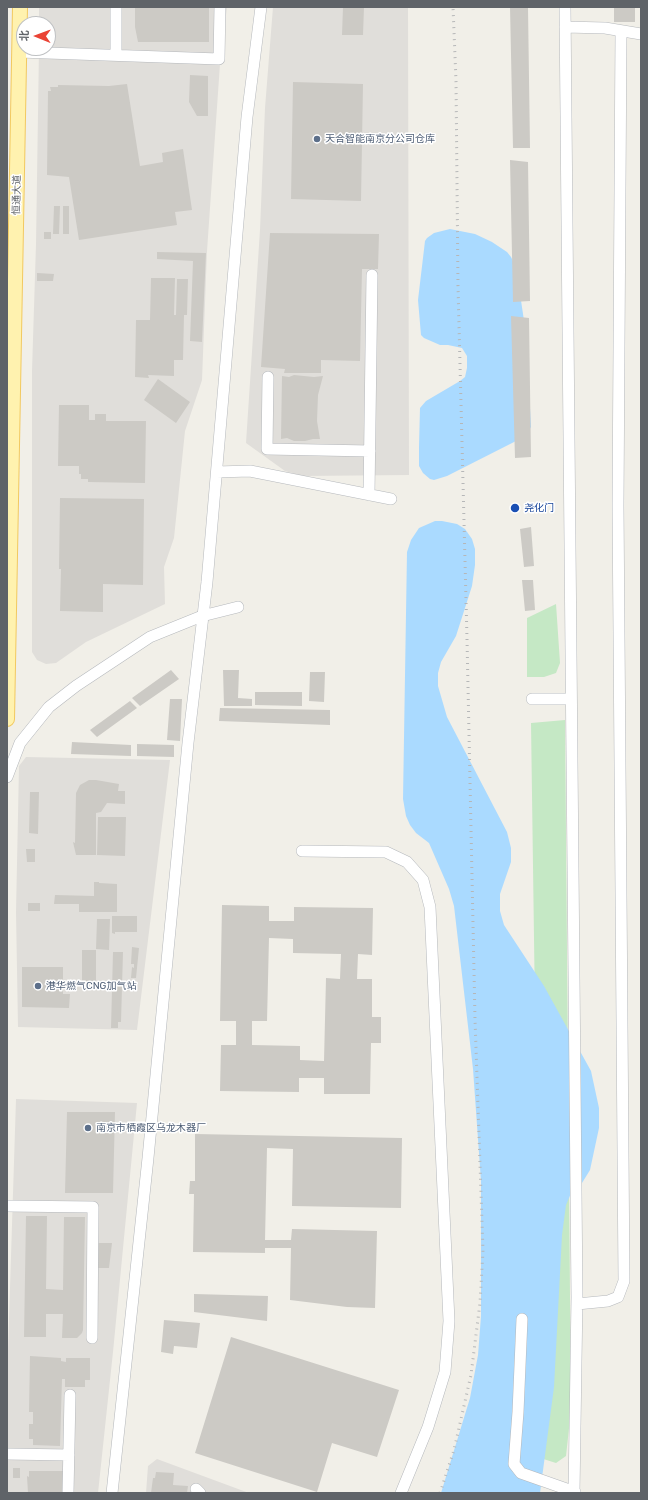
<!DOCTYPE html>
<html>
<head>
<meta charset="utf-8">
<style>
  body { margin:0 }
  #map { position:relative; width:648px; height:1500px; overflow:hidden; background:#f1efe8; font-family:Rubik,"Noto Sans SC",sans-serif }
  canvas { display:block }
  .frame { position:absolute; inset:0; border:8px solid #5f6368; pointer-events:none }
  .north { position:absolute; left:16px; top:16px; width:40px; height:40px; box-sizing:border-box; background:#fff; border:1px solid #bfc1c3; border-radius:50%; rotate:271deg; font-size:11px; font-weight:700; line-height:16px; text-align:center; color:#5f6368 }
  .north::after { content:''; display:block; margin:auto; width:14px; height:18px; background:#ea4335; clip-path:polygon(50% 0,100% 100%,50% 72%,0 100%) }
</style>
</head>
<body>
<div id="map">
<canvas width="648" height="1500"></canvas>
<div class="frame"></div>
<div class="north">北</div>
</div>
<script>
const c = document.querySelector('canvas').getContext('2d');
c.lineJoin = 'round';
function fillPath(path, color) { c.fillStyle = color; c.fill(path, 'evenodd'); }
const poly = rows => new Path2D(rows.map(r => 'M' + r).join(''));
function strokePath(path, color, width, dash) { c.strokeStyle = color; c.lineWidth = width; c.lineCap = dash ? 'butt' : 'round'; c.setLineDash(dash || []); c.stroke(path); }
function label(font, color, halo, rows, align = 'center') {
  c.font = font + ' Rubik,"Noto Sans SC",sans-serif'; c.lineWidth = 3; c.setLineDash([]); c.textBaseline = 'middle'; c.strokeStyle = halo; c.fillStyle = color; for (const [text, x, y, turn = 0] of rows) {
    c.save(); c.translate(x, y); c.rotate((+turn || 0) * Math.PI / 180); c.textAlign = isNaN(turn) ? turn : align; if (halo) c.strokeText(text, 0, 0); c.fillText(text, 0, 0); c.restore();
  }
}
fillPath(poly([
  [39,7,227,7,220,64,207,251,202,380,185,431,174,538,164,567,165,604,86,642,56,663,46,664,37,660,32,652,32,371,36,244,39,48,48,48,48,24,39,24],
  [273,7,408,7,409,475,302,476,285,471,246,443,260,230,265,108],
  [26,757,170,760,137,1030,18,1027,16,912,19,766],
  [16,1099,137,1103,113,1352,98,1493,7,1493,7,1382],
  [157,1459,249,1493,146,1493,148,1466]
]), '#e0deda');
fillPath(poly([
  [556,604,560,663,556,673,544,677,527,677,527,618],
  [565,720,571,1410,566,1456,556,1463,537,1457,540,1368,531,723]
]), '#c5e8c5');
fillPath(poly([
  [450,229,475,234,492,242,507,252,511,257,516,267,526,334,531,427,528,432,518,440,447,476,434,480,430,479,423,473,419,466,419,447,420,408,426,401,460,381,465,377,467,368,467,356,462,348,448,345,440,345,424,338,421,335,418,300,425,241,427,238,434,233],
  [435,521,442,521,457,524,465,529,472,539,475,549,475,565,472,586,456,636,441,662,438,673,438,686,447,717,507,832,511,848,511,862,500,894,500,911,504,925,544,986,591,1071,599,1108,599,1128,590,1170,582,1183,572,1191,566,1205,562,1235,554,1387,540,1493,441,1493,470,1398,478,1355,481,1316,481,1181,473,1069,454,906,449,889,429,843,416,833,410,825,406,816,403,799,407,552,411,540,419,528]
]), '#aadaff');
fillPath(poly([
  [135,7,209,7,209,42,138,42,135,27],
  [343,7,364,7,363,35,342,35],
  [510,7,528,8,530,148,513,148],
  [614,7,635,7,635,22,614,22],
  [190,75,208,76,208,116,197,116,189,102],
  [293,82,363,84,361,201,291,199],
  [127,84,140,166,163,162,162,153,183,149,192,210,175,212,177,225,79,240,69,177,47,175,48,91,51,91,50,87,58,87,58,85,109,86],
  [510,160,528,162,530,301,513,302],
  [54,206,60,206,59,234,53,234],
  [63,206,69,206,69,234,63,234],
  [44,232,51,232,51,239,44,239],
  [270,233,379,234,378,269,362,269,360,361,321,360,321,373,284,373,285,369,261,367],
  [157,252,206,253,202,342,190,341,193,261,157,259],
  [37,273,54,274,53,281,37,281],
  [151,278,175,278,174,315,176,315,177,279,188,279,187,315,184,315,183,360,174,360,174,376,148,375,149,378,135,377,136,320,150,320],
  [511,316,529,318,531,457,515,458],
  [294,375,314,377,323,376,318,395,317,421,320,439,313,439,305,441,294,441,287,438,281,439,282,376,289,377],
  [158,379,190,402,176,423,144,400],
  [59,405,89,405,89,420,95,420,95,414,106,414,106,421,146,421,145,483,88,482,88,479,81,479,81,474,79,474,79,466,58,466],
  [60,498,144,499,143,585,103,584,103,612,60,611,61,569,59,569],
  [531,527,534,566,524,567,520,529],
  [522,580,533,580,535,610,525,611],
  [171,670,179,679,140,706,132,698],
  [223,670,239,670,238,698,252,699,252,706,224,706],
  [310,672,325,672,324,702,309,701],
  [255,692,302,692,302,706,255,705],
  [170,699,182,699,180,741,167,740],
  [130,701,137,708,97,737,90,730],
  [220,708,330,710,330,725,219,721],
  [72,742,131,745,131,756,71,754],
  [137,744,174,745,174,757,137,756],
  [89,780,96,780,119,784,118,791,125,791,125,804,107,803,101,812,96,813,96,855,76,855,73,842,75,843,76,793,80,785],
  [30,792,39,792,38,834,29,833],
  [98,817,126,817,125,856,97,855],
  [26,849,35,849,35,862,27,862],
  [94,882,99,882,99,883,117,884,117,912,79,912,79,904,54,904,55,895,94,896],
  [28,903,40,903,40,911,28,911],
  [222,905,269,906,269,921,294,921,294,907,373,908,372,955,358,954,357,979,372,979,372,1017,381,1017,381,1043,371,1043,370,1094,324,1094,324,1078,299,1078,299,1092,220,1091,221,1045,236,1045,236,1021,220,1021],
  [269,938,293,939,293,953,341,954,340,979,326,978,324,1061,300,1060,300,1046,252,1045,252,1021,267,1021],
  [112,916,137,916,137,932,115,932,115,934,112,933],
  [97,919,110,919,109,950,96,949],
  [132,947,139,948,136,978,131,978,132,967,134,968,134,964,131,964],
  [82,950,96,950,96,984,82,984],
  [113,952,123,952,121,1022,118,1022,118,1028,111,1028],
  [22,967,63,967,63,994,70,994,69,1008,22,1007],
  [67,1112,115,1112,113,1193,65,1193],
  [195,1134,402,1138,401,1208,292,1206,293,1149,267,1148,265,1240,291,1240,292,1229,377,1231,375,1308,347,1307,290,1300,291,1248,265,1248,265,1253,193,1252,194,1194,189,1194,190,1181,195,1181],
  [26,1216,47,1216,46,1289,63,1290,64,1217,85,1217,83,1330,82,1333,77,1338,62,1338,63,1314,46,1314,46,1337,24,1337],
  [98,1243,112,1243,109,1268,97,1268],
  [194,1294,268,1296,267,1321,194,1312],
  [164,1320,200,1323,197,1348,174,1346,173,1354,161,1352],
  [231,1337,399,1390,377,1457,332,1443,317,1492,195,1453],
  [30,1356,61,1358,61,1361,66,1362,66,1358,90,1358,90,1380,85,1380,85,1387,65,1387,65,1379,62,1379,60,1446,33,1445,33,1439,29,1439,29,1424,33,1424,33,1412,29,1412],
  [13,1468,20,1468,20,1478,13,1478],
  [29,1471,64,1471,63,1493,28,1493,27,1476,29,1477],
  [156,1472,174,1473,173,1485,188,1486,187,1493,151,1493,153,1478,155,1478]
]), '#cccac5');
const minor = poly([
  [565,7,577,1297,574,1493],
  [565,27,605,28,641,34],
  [19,52,219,59,220,7],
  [116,55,116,7],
  [268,377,267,449,370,451],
  [217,472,250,471,391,499],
  [369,495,372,275],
  [532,699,571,699],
  [7,777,20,743,49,707,76,686,150,637,202,616,238,607],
  [302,851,386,852,407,862,423,880,430,907,449,1321,445,1372,428,1427,401,1493],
  [7,1206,93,1207,92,1338],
  [577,1304,608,1301,618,1297,624,1281,618,505,621,32],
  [522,1319,518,1412,514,1464,521,1473,575,1492],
  [7,1454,69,1455],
  [196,1489,200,1493],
  [68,1493,70,1395],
  [112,1493,148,1158,188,743,207,582,247,117,261,7]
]);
const major = poly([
  [7,719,20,7]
]);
strokePath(minor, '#b5b8bc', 12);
strokePath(major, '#f2c960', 16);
strokePath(minor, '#fff', 11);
strokePath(major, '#fff2af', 14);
strokePath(poly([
  [440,1493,454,1450,471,1375,480,1303,483,1251,475,1019,467,639,458,286,456,81,453,7]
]), '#b6b7b8', 3, [1, 5]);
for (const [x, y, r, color] of [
  [317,139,4,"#5c6f8a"],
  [515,508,5,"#1a4fb4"],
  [38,986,4,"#5c6f8a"],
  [88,1128,4,"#5c6f8a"]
]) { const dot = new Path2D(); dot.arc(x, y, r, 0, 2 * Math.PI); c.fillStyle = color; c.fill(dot); strokePath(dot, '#fff', 1.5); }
label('10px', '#4e5e75', '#fff', [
  ["天合智能南京分公司仓库",325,139],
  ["港华燃气CNG加气站",46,986],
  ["南京市栖霞区乌龙木器厂",96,1128]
], 'left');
label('10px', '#5f6368', '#fff', [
  ["恒通大道",17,195,-89]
]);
label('10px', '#164399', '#fff', [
  ["尧化门",524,508]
], 'left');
</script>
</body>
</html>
